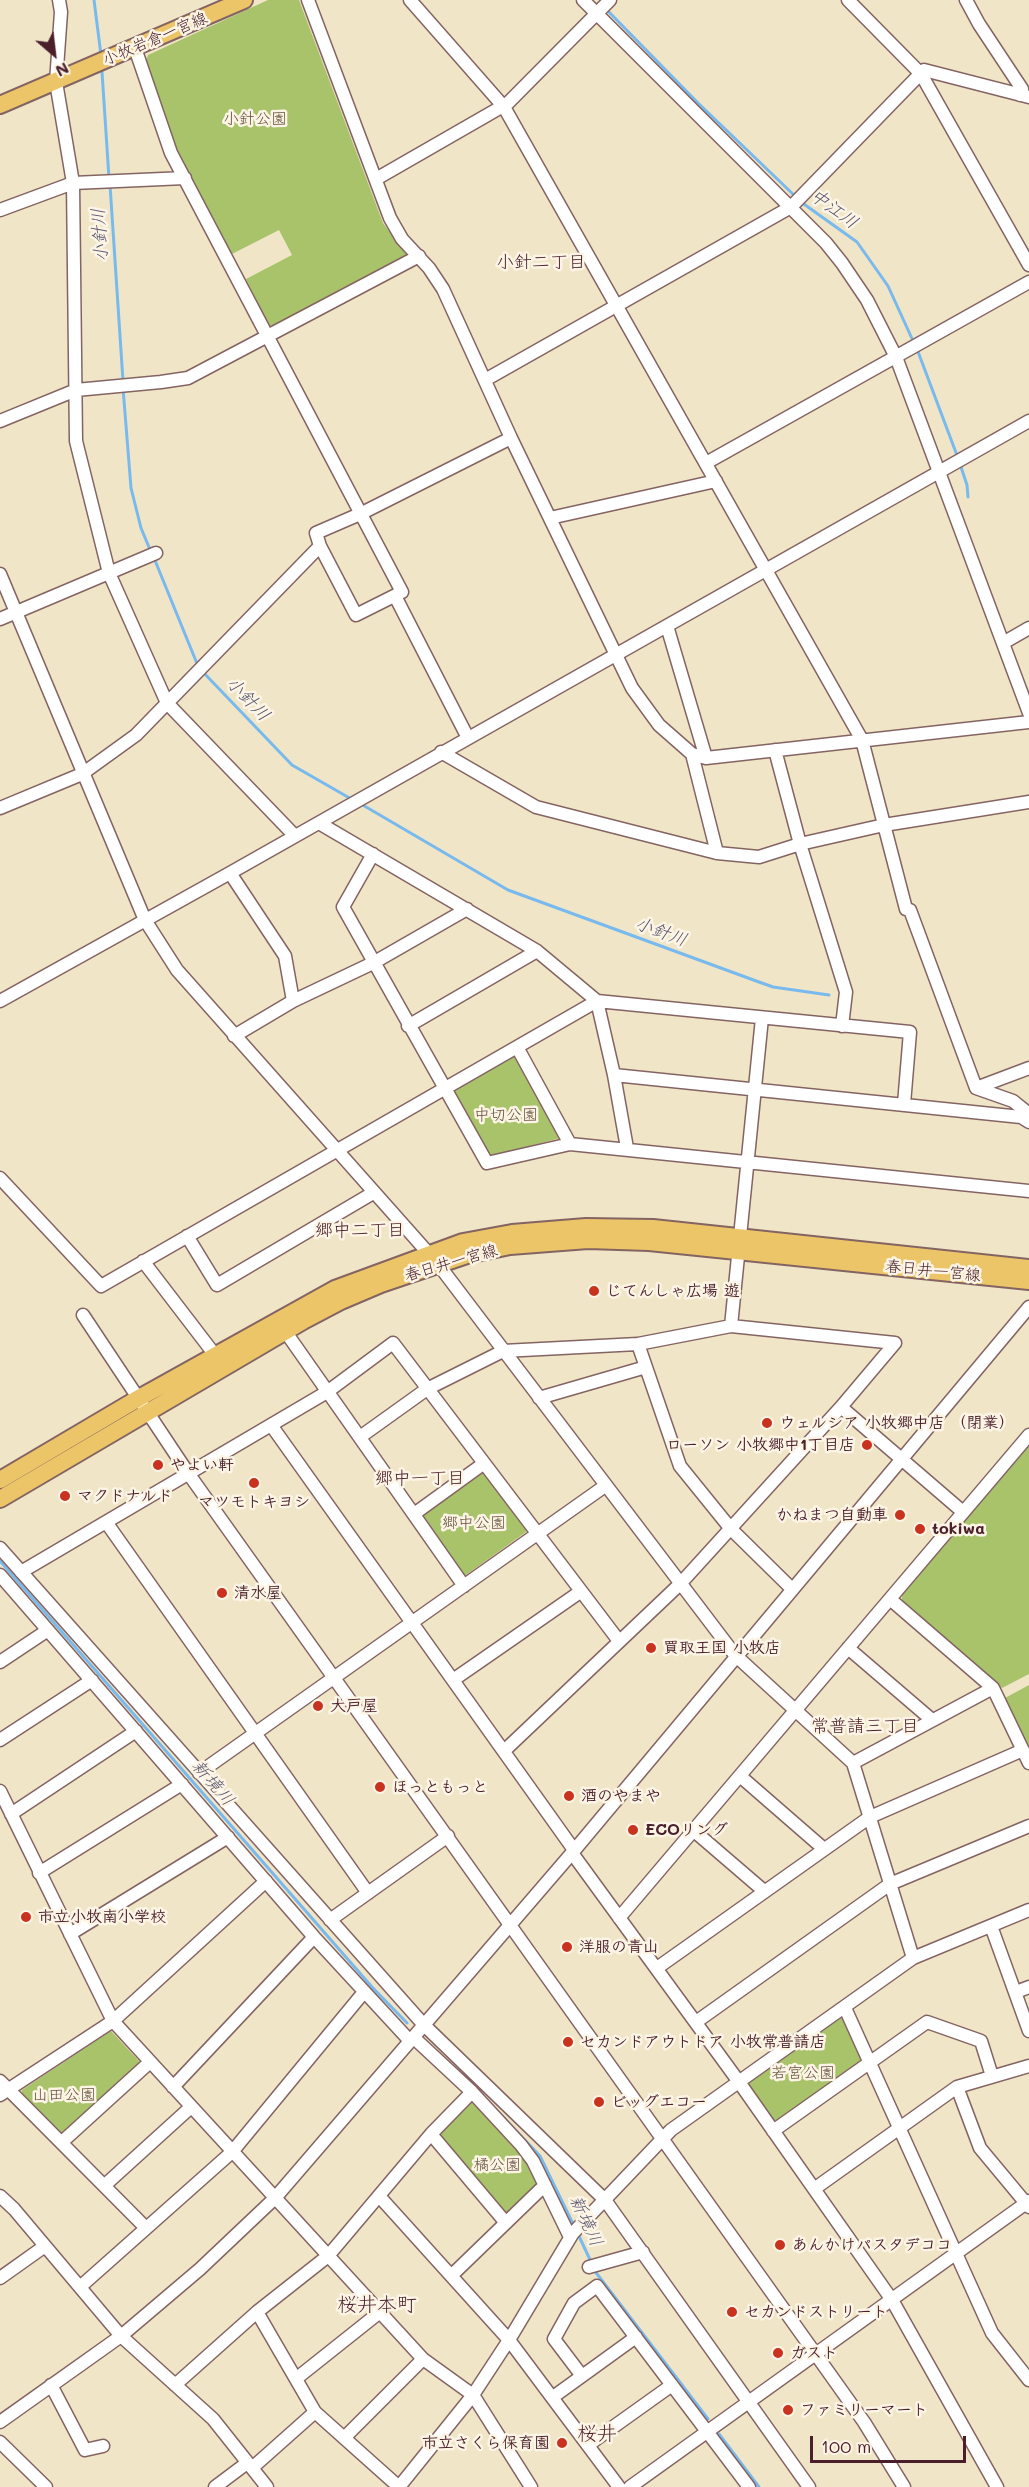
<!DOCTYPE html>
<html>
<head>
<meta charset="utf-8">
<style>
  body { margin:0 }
  #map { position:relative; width:1029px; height:2487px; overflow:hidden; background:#f1e5c8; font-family:Mali,sans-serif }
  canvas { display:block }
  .north { position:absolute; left:24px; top:24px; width:60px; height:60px; -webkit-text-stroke:4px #fcf5e5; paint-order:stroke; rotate:152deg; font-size:16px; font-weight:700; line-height:24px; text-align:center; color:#4a1f2b }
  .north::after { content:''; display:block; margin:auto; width:21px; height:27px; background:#4a1f2b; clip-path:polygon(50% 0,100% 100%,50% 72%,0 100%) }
  .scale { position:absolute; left:810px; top:2436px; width:156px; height:27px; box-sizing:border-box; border:3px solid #4a1f2b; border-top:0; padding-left:8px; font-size:18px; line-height:21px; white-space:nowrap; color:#4a1f2b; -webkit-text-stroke:4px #fcf5e5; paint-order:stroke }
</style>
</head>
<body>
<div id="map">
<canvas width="1029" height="2487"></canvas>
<div class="north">N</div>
<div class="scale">100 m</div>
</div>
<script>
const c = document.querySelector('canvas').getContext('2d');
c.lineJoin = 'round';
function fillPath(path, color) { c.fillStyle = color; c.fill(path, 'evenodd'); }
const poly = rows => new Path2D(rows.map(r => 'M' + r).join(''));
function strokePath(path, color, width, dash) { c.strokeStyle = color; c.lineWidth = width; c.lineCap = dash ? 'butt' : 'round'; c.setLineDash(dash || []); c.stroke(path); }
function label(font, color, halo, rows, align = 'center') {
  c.font = font + ' Mali,"Klee One",sans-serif'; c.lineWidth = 5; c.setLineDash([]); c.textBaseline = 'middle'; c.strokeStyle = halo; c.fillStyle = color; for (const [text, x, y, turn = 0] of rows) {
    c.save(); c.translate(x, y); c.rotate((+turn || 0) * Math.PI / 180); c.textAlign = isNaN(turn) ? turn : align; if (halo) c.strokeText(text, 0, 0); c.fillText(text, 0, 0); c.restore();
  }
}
fillPath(poly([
  [268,0,299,0,383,223,406,254,403,261,269,327,246,279,292,255,279,230,232,254,177,152,146,60,148,55],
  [514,1056,560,1138,489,1157,453,1092],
  [1029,1445,1029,1674,1002,1688,902,1601,902,1595],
  [479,1471,484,1472,526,1527,526,1532,466,1575,461,1574,421,1516],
  [1029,1685,1029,1748,1005,1698],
  [842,2017,862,2063,774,2123,745,2082],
  [111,2031,139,2061,139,2065,64,2133,59,2132,21,2095,22,2090],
  [465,2102,471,2102,515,2144,521,2151,538,2183,507,2214,503,2214,436,2135]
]), '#a8c36a');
strokePath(poly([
  [94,0,101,55],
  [607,10,698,103,796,197],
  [102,72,109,178],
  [110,185,123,381],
  [801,202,857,242,888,286,914,343],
  [917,349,958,458],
  [123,388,131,488,141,528,151,552],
  [960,464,967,485,968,497],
  [154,558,198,666],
  [202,671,292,765,353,800],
  [361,804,508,890,759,982,773,987,829,995],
  [0,1561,372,1987,407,2023],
  [501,2115,540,2156,574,2226],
  [578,2234,592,2264],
  [594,2270,708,2419],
  [719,2434,759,2487]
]), '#78baed', 3);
const minor = poly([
  [59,0,61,12,56,82,73,183,76,441,109,573,167,703,294,835],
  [308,0,390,218,402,239,429,268,443,289,511,438,632,688,659,725,692,754,706,758,1029,722],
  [410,0,504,107,862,740,906,909,910,910,976,1088,1029,1068],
  [583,0,826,243,842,263,867,300,896,357,1029,713],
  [848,0,921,74,1029,265],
  [966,0,979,24,1022,89,1020,95],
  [135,48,171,153,402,592,356,615,320,546],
  [504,107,610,0],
  [376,179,503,106],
  [0,210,73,183,185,178],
  [485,380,791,207,924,70,1029,97],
  [0,421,76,390,161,382,188,378,419,256],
  [706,463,1029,282],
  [550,518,716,481],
  [0,574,145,920,177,970,438,1264,735,1655,853,1763,913,1958],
  [395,596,468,738],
  [0,619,156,553],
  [667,626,706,758],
  [1003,643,1029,628],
  [775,750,800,844,846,992,842,1026],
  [441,752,536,807,717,853,759,857,800,844,884,825,1029,802],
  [692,754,717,853],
  [0,808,82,774,136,735,320,546,316,533,360,514,511,438],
  [319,823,537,951,597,1001,614,1075,627,1148],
  [373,854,343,907,487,1163,570,1144,1029,1191],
  [230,873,285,956,293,1001],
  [0,1001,230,873,1029,421],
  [408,1026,537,951],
  [234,1036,293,1001,373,963,467,909],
  [517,1047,570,1144],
  [614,1075,1021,1117,1029,1122],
  [976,1088,1013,1101,1029,1114],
  [0,1178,101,1286,597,1001,910,1032,904,1104],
  [187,1236,217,1285,373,1193],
  [143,1261,215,1355],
  [83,1315,188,1473,864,2422,904,2487],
  [731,1326,762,1018],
  [285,1331,464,1586],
  [638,1344,680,1466,731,1529,792,1589],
  [539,1398,646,1367],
  [841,1407,963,1512],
  [271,1425,574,1850],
  [360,1437,427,1389,503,1351,638,1344,731,1326,895,1343],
  [414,1514,483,1464],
  [106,1522,368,1893],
  [0,1548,424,2025,605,2200,809,2487],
  [21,1572,327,1392,393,1343,619,1641],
  [0,1575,314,1937,410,2041],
  [890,1599,993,1688,1029,1763],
  [848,1648,932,1720],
  [0,1662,48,1630],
  [453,1680,580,1592],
  [0,1740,92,1680],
  [504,1751,680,1584,841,1407,895,1343],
  [853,1763,993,1688],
  [199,1773,605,1486],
  [740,1776,824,1849],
  [0,1791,113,2021,423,2359,473,2395,531,2487],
  [11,1814,136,1731],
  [693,1830,764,1891],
  [572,1853,739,2082,892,2300,997,2487],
  [39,1873,182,1784],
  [619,1918,1029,1435],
  [330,1920,448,1836],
  [991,1926,1029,2031],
  [70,1934,228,1837],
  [657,1968,870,1817,1023,1750],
  [1016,1992,1029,1987],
  [845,2008,992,2333,1029,2380],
  [696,2022,890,1884,1029,1826],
  [413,2037,472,2092,521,2145,533,2161,570,2237],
  [0,2081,146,2228],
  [173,2087,314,1937],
  [957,2087,980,2148,1029,2207],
  [0,2095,113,2021,266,1881],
  [773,2131,927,2022,981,2041,992,2076],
  [431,2134,506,2223],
  [62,2142,150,2062],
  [105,2185,191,2107],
  [814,2189,957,2087,1029,2066],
  [0,2196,14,2209,121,2336,213,2419,267,2487],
  [379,2196,509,2340,619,2487],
  [589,2267,643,2252],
  [452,2275,545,2185],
  [0,2278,45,2246],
  [80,2287,232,2152,364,1992],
  [257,2312,315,2412,399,2487],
  [582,2376,554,2339,574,2303,597,2286,749,2487],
  [297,2378,380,2312],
  [51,2385,85,2450,103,2446],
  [175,2385,257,2312,328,2256,431,2134,472,2092],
  [553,2397,636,2337],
  [0,2422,121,2336,200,2269,275,2198,572,1853,1029,1307],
  [345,2437,423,2359],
  [0,2442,46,2487],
  [588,2445,672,2385],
  [252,2468,315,2412],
  [215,2487,247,2463],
  [399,2487,473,2395,509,2340,573,2233,671,2130,913,1958,1029,1910],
  [630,2487,1029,2201]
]);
const major = poly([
  [0,105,244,0],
  [0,1480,139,1398,335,1289,463,1242,512,1233,586,1227,653,1228,1029,1268],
  [0,1499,303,1321,341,1301,381,1284,467,1255,510,1246,588,1240,649,1242,1029,1281]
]);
strokePath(minor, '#846462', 15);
strokePath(major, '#846462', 20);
strokePath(minor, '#fff', 12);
strokePath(major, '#edc569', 16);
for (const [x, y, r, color] of [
  [594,1291,6,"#c8321e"],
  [767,1423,6,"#c8321e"],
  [867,1445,6,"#c8321e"],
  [158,1465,6,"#c8321e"],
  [254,1483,6,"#c8321e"],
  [65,1496,6,"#c8321e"],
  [900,1515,6,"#c8321e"],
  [920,1529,6,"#c8321e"],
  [222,1593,6,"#c8321e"],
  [651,1648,6,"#c8321e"],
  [318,1706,6,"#c8321e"],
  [380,1787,6,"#c8321e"],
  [569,1796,6,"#c8321e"],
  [633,1830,6,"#c8321e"],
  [26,1917,6,"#c8321e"],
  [567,1947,6,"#c8321e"],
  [568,2042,6,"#c8321e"],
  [599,2102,6,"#c8321e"],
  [780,2245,6,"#c8321e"],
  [732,2312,6,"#c8321e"],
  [778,2353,6,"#c8321e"],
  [788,2410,6,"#c8321e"],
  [562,2443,6,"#c8321e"]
]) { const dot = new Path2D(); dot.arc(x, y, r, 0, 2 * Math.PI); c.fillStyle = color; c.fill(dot); strokePath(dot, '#fcf5e5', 2); }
label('16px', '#4a1f2b', '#fcf5e5', [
  ["小牧岩倉一宮線",155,39,-23],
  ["春日井一宮線",451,1263,-16],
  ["春日井一宮線",933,1271,6]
]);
label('16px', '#66503e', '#fcf5e5', [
  ["小針公園",255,119],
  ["中切公園",506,1115],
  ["郷中公園",474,1523],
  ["若宮公園",803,2073],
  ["山田公園",64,2095],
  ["橘公園",497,2165]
]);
label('bold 16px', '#4a1f2b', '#fcf5e5', [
  ["じてんしゃ広場 遊",606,1291],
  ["ウェルシア 小牧郷中店 （閉業）",779,1423],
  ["ローソン 小牧郷中1丁目店",855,1445,"right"],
  ["やよい軒",170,1465],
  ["マクドナルド",77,1496],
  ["マツモトキヨシ",254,1502,"center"],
  ["かねまつ自動車",888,1515,"right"],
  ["tokiwa",932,1529],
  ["清水屋",234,1593],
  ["買取王国 小牧店",663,1648],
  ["大戸屋",330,1706],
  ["ほっともっと",392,1787],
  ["酒のやまや",581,1796],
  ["ECOリング",645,1830],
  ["市立小牧南小学校",38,1917],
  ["洋服の青山",579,1947],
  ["セカンドアウトドア 小牧常普請店",580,2042],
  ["ビッグエコー",611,2102],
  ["あんかけパスタデココ",792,2245],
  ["セカンドストリート",744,2312],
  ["ガスト",790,2353],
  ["ファミリーマート",800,2410],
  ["市立さくら保育園",550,2443,"right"]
], 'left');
label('italic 18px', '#5a556f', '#fcf5e5', [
  ["中江川",834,209,36],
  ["小針川",100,235,-94],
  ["小針川",248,699,46],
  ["小針川",661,932,20],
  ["新境川",213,1783,49],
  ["新境川",586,2221,65]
]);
label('18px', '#4a1f2b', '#fcf5e5', [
  ["小針二丁目",541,262],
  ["郷中二丁目",360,1230],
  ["郷中一丁目",420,1478],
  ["常普請三丁目",865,1726]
]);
label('20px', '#4a1f2b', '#fcf5e5', [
  ["桜井本町",377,2305],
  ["桜井",597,2434]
]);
</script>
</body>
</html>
